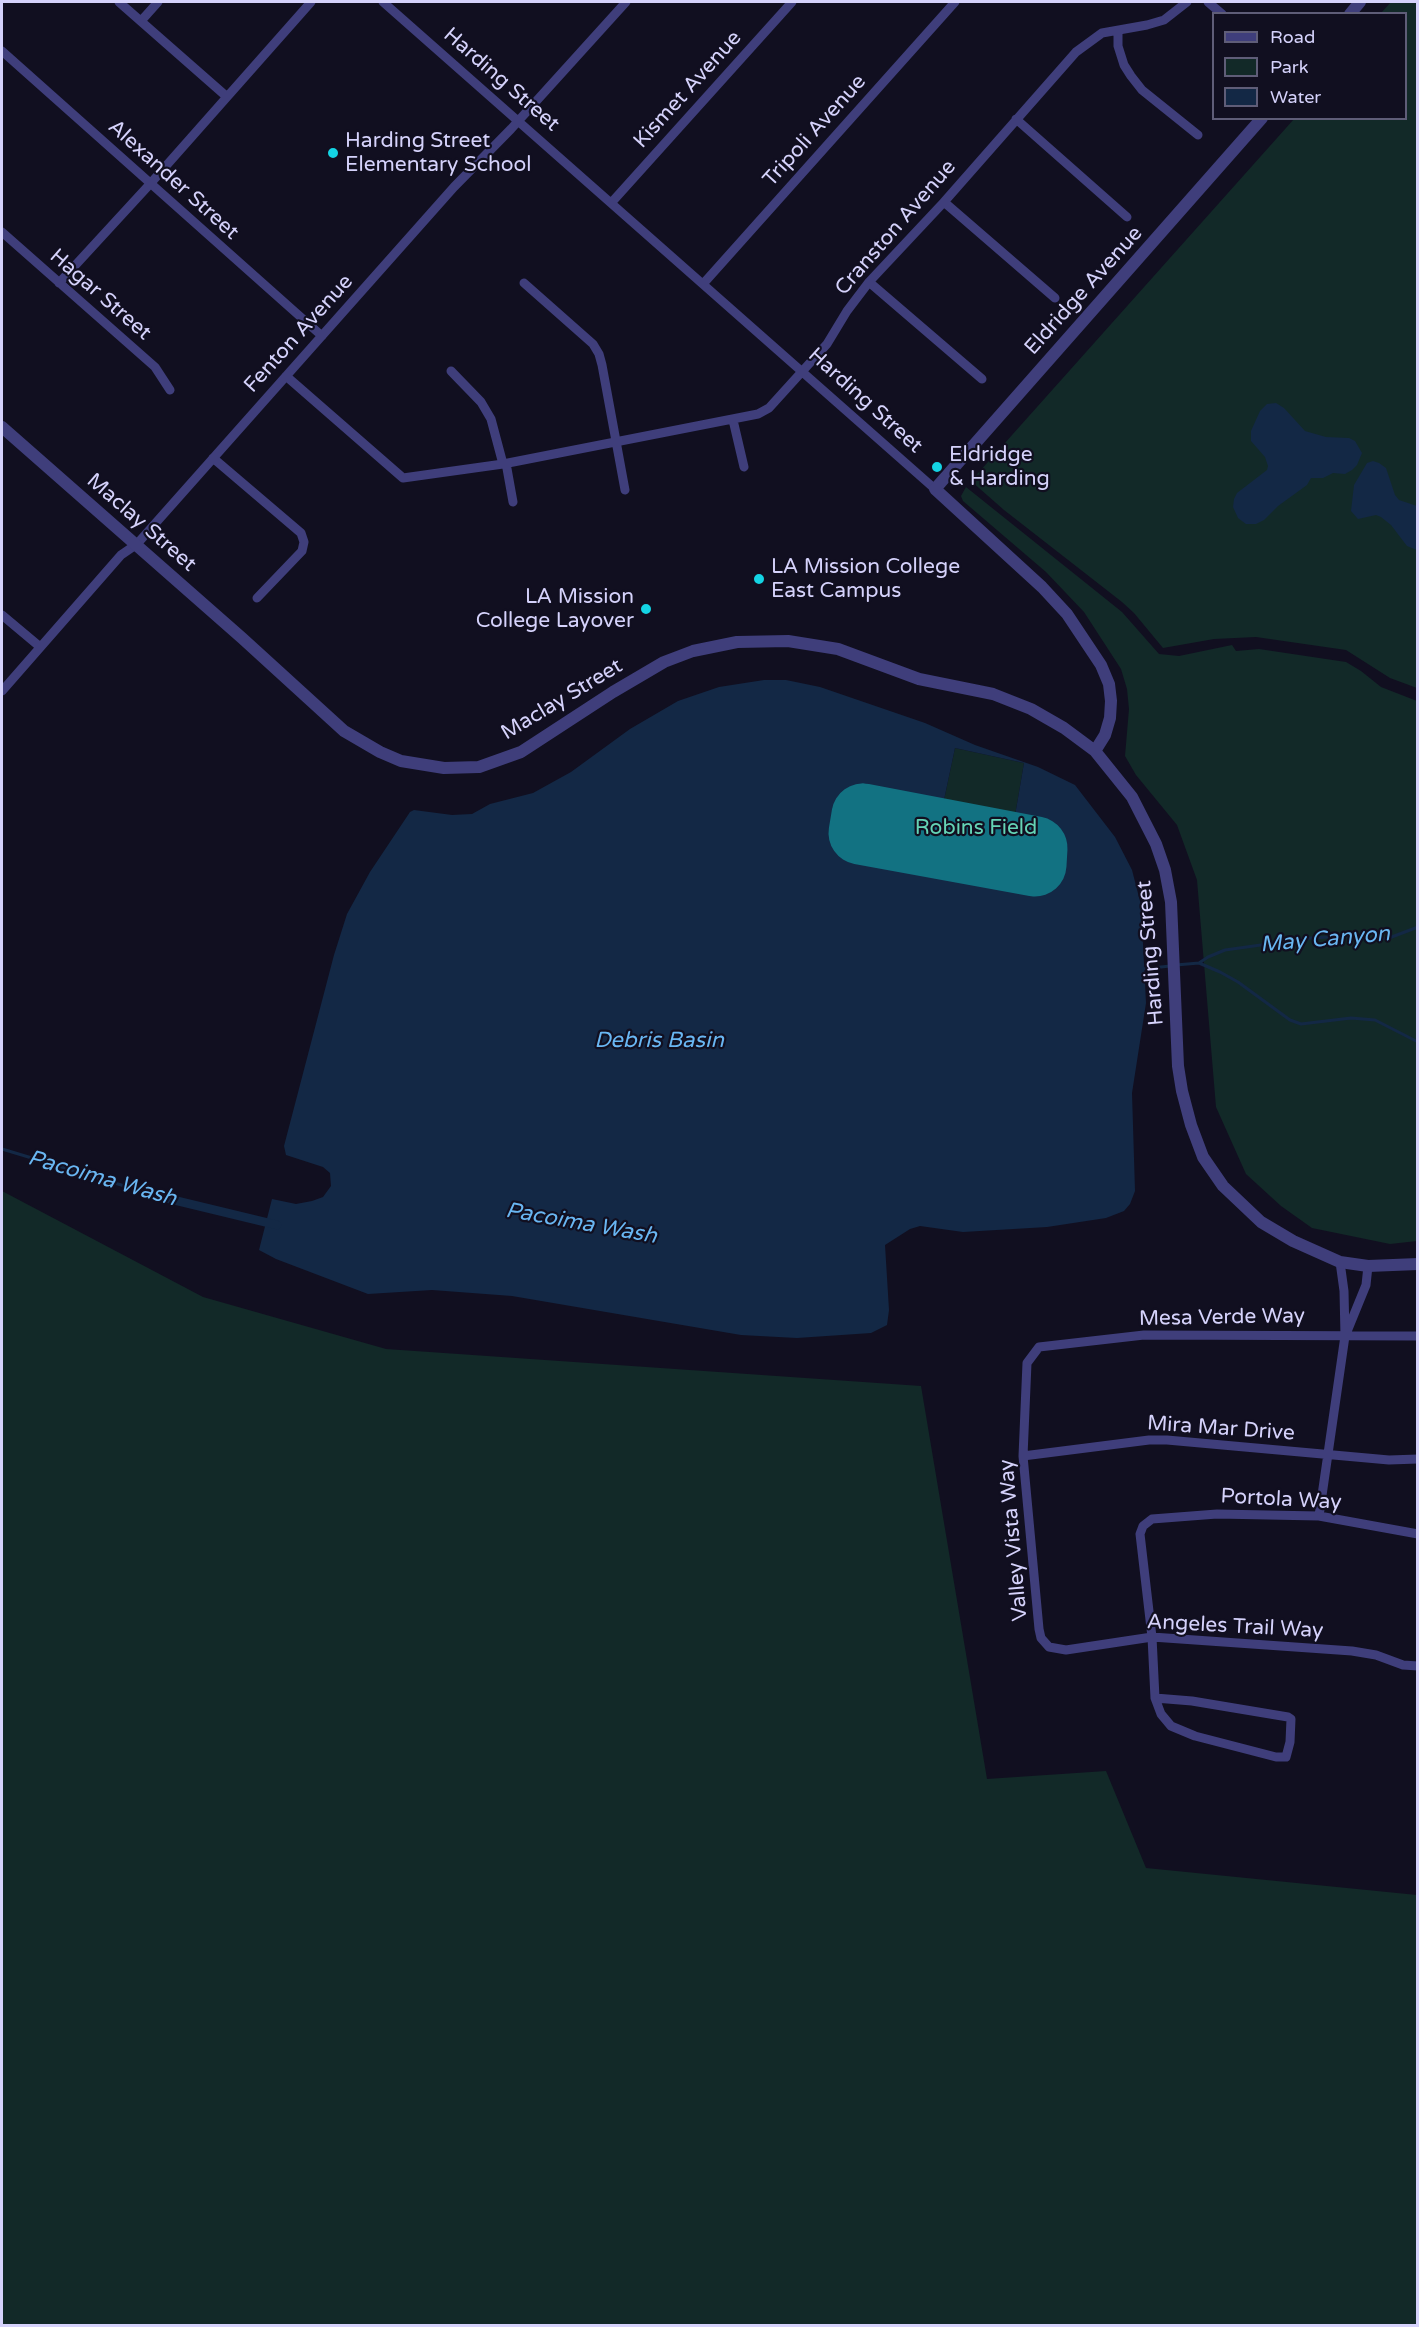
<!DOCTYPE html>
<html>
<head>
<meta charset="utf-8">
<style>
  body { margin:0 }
  #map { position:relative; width:1419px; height:2327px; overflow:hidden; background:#110f20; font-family:"Varela Round",sans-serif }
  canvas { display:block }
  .frame { position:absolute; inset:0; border:3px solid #d5d2fb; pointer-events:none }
  .legend { position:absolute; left:1212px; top:12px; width:195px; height:108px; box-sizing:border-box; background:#110f20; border:2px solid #5f5d78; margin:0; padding:8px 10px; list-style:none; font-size:18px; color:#d5d2fb }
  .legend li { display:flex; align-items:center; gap:12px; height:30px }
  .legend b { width:30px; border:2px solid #5f5d78 }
</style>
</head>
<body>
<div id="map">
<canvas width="1419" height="2327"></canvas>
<div class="frame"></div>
<ul class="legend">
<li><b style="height:8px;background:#3f3e7b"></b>Road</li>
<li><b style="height:16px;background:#122928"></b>Park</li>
<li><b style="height:16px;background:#132845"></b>Water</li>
</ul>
</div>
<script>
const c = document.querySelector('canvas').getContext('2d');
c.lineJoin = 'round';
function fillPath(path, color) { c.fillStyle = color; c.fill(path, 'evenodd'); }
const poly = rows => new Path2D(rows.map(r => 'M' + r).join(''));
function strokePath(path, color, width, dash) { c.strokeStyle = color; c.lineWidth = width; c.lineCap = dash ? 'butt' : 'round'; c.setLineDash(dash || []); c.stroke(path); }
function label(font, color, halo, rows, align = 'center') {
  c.font = font + ' "Varela Round",sans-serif'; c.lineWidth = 4.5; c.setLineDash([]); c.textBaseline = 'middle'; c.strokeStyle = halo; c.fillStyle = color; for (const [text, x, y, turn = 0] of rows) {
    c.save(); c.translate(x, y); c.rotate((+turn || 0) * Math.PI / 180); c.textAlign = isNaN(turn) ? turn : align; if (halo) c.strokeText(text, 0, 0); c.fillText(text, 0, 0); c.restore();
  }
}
fillPath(poly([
  [1391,2,1417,2,1417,688,1390,678,1346,650,1256,637,1214,639,1163,648,1134,613,1122,602,1004,510,971,481,1294,119,1406,118,1406,14,1381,13],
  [966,487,1122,612,1159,654,1179,656,1232,645,1236,651,1259,649,1346,662,1361,671,1381,687,1417,701,1417,1241,1390,1244,1312,1228,1281,1206,1246,1174,1216,1107,1197,880,1177,825,1136,775,1125,756,1129,709,1127,689,1121,669,1084,612,1046,572,963,501,961,496],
  [955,748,1024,763,1012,833,1045,840,1039,879,852,842,862,797,941,814],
  [2,1191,203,1297,386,1349,921,1386,987,1779,1106,1771,1146,1868,1417,1895,1417,2325,2,2325]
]), '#122928');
fillPath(poly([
  [1276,403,1284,408,1305,431,1326,437,1349,438,1355,441,1362,453,1357,465,1352,470,1345,474,1333,473,1323,478,1311,478,1307,485,1278,506,1264,520,1256,524,1246,524,1238,518,1233,507,1234,499,1237,493,1267,470,1268,466,1265,457,1251,441,1251,431,1260,411,1267,404],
  [1373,461,1379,463,1386,468,1395,495,1399,500,1417,506,1417,550,1407,546,1391,525,1381,517,1376,515,1358,519,1351,511,1354,485,1367,463],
  [764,680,786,680,820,687,925,723,975,745,1038,767,1075,785,1115,837,1132,870,1141,905,1146,1003,1132,1093,1135,1191,1130,1204,1124,1211,1106,1218,1047,1227,963,1232,920,1226,910,1229,885,1245,889,1310,887,1325,871,1333,797,1338,741,1335,512,1296,432,1290,368,1294,276,1259,259,1250,272,1199,296,1204,312,1201,323,1197,331,1186,330,1173,323,1167,286,1155,284,1146,334,955,347,914,370,872,410,812,414,810,452,815,472,814,490,804,533,793,571,772,630,729,678,701,719,687],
  [955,748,1024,763,1012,833,1045,840,1039,879,852,842,862,797,941,814]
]), '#132845');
strokePath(poly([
  [1199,963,1208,957,1225,950,1311,938,1347,936,1373,940,1389,938,1418,927],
  [1176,965,1199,963,1220,972,1238,982,1290,1020,1301,1024,1351,1018,1375,1020,1418,1042],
  [1143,969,1170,966],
  [2,1149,161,1197]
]), '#132845', 3);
strokePath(poly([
  [161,1197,277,1225]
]), '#132845', 9);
strokePath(poly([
  [863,815,1036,848,1035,865,860,833,863,815]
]), '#127282', 63);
strokePath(poly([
  [119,2,226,96],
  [383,2,935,489],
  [1208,2,1222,14],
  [141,21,158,2],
  [1118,31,1118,46,1124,65,1131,76,1142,90,1198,135],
  [2,51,322,336],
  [1016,119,1127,217],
  [612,202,792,2],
  [944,202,1055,298],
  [2,232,155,367,170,390],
  [869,282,982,379],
  [59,283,150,184,311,2],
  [524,283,593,344,599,354,602,365,625,490],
  [703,284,955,2],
  [451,371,481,402,491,419,503,464],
  [286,376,403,478,503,464,758,414,769,408,827,344,847,311,869,282,944,202,1076,52,1102,33,1147,25,1164,20,1187,2],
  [733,420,744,467],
  [213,458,301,533,304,542,302,551,257,598],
  [506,463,513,502],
  [2,615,39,646],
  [2,691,121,555,137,544,454,187,511,129,626,2],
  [1346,1334,1366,1285,1368,1266],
  [1418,1336,1144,1335,1039,1347,1027,1363,1023,1456,1039,1629,1041,1638,1049,1647,1066,1650,1152,1637,1352,1651,1376,1655,1403,1665,1418,1666],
  [1023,1456,1149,1440,1167,1440,1389,1460,1418,1459],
  [1319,1516,1345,1336,1344,1291,1340,1262],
  [1155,1698,1192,1701,1288,1717,1291,1719,1290,1742,1286,1757,1276,1757,1195,1736,1171,1726,1161,1714,1155,1698,1152,1637,1140,1534,1143,1526,1152,1519,1217,1514,1319,1516,1418,1534]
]), '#3f3e7b', 9);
strokePath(poly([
  [1350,14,1360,2],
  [2,427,242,638,344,731,380,752,401,761,444,768,479,767,521,752,613,692,664,662,693,651,737,642,788,641,838,649,919,679,993,694,1031,709,1064,728,1095,751,1132,797,1156,844,1165,870,1171,902,1178,1066,1182,1091,1191,1125,1203,1157,1223,1186,1261,1222,1293,1241,1340,1262,1368,1266,1418,1264],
  [1095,751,1105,735,1110,718,1111,701,1109,684,1101,665,1067,614,1042,587,935,489,1262,118]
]), '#3f3e7b', 12);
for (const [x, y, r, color] of [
  [333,153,6,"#14d4e4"],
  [937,467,6,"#14d4e4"],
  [759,579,6,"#14d4e4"],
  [646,609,6,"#14d4e4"]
]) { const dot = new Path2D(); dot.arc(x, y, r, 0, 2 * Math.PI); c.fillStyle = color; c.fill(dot); strokePath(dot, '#110f20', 2); }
label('21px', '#d5d2fb', '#110f20', [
  ["Harding Street",501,80,41],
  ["Kismet Avenue",688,90,-48],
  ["Tripoli Avenue",815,131,-48],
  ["Alexander Street",173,180,42],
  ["Cranston Avenue",896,228,-49],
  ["Eldridge Avenue",1084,291,-48],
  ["Hagar Street",100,295,41],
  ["Fenton Avenue",299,334,-48],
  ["Harding Street",865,401,42],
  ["Maclay Street",141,523,41],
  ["Maclay Street",562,700,-31],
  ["Harding Street",1151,953,-95],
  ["Mesa Verde Way",1222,1318,-1],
  ["Mira Mar Drive",1221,1429,4],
  ["Portola Way",1281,1500,3],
  ["Valley Vista Way",1014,1540,-95],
  ["Angeles Trail Way",1235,1627,3]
]);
label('21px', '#d5d2fb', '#110f20', [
  ["Harding Street",345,141],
  ["Elementary School",345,165],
  ["Eldridge",949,455],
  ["& Harding",949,479],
  ["LA Mission College",771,567],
  ["East Campus",771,591],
  ["LA Mission",634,597,"right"],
  ["College Layover",634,621,"right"]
], 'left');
label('21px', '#65d4b6', '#110f20', [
  ["Robins Field",976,828]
]);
label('italic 22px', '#69b6f2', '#110f20', [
  ["May Canyon",1325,940,-5],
  ["Debris Basin",659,1041],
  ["Pacoima Wash",102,1179,16],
  ["Pacoima Wash",581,1224,10]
]);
</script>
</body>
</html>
